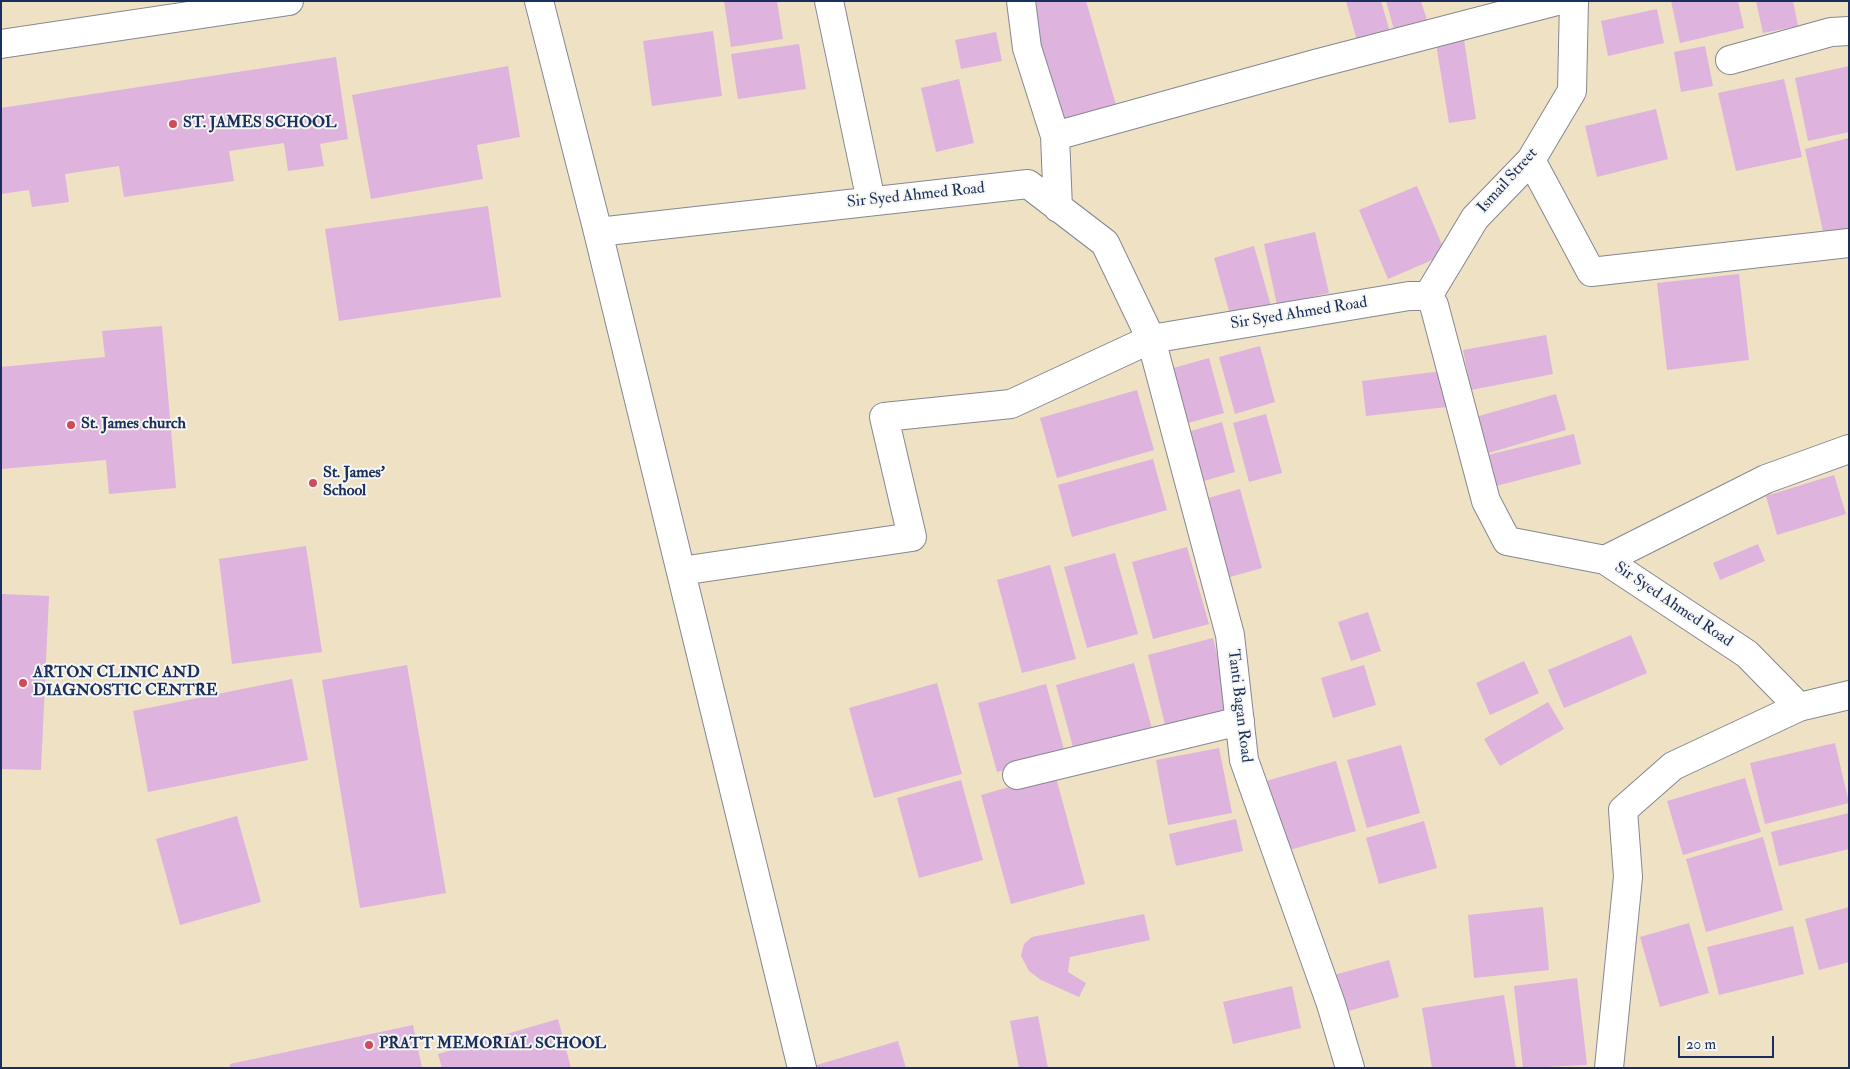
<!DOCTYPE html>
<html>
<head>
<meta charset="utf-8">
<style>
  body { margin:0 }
  #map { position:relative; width:1850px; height:1069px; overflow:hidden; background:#efe1c4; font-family:"IM FELL Double Pica",serif }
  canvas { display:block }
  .frame { position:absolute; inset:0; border:2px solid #1b2f5e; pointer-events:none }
  .scale { position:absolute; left:1678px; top:1036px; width:96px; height:22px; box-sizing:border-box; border:2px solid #1b2f5e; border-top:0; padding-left:6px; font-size:15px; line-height:18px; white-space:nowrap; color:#1b2f5e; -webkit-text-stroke:4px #f6f6f2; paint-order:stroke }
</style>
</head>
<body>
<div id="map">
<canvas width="1850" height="1069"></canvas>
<div class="frame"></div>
<div class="scale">20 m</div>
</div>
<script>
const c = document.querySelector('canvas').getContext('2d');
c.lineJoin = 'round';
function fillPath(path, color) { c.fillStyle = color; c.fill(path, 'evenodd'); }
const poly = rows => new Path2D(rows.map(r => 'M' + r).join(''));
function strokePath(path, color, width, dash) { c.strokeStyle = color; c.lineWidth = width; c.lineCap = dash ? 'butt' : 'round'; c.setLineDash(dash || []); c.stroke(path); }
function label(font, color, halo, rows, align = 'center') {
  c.font = font + ' "IM FELL Double Pica",serif'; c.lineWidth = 4; c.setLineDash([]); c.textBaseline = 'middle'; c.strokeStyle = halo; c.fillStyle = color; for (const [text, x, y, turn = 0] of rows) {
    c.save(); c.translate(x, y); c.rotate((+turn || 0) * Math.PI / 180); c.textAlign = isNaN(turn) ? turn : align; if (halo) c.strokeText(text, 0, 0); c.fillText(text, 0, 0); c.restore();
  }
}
fillPath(poly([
  [724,1,777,1,783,39,731,47],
  [1042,1,1086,1,1116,105,1063,120,1029,5],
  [1346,1,1381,1,1392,39,1359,48],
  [1386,1,1421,1,1430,30,1397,40],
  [1671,1,1738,1,1744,28,1680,43],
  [1756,1,1793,1,1798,26,1763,33],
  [1657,9,1664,43,1608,56,1601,21],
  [713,31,722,96,652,106,643,41],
  [996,32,1002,61,961,69,955,40],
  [1463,33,1476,119,1449,123,1435,38],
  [799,44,806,89,738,99,731,54],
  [1705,46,1713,86,1681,92,1674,52],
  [336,57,348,139,320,144,324,166,288,171,284,143,229,151,234,181,124,197,119,166,65,174,69,202,32,207,29,190,1,194,1,108],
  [508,66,520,137,477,145,483,179,371,199,352,95],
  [1849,66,1849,132,1808,141,1795,78],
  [959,79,974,143,936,152,921,88],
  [1784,79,1802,157,1736,171,1718,93],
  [1656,109,1668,159,1597,177,1585,126],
  [1849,138,1849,230,1824,236,1805,149],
  [1417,186,1446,254,1388,279,1359,210],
  [488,206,501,297,339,321,325,229],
  [1315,232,1329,293,1277,305,1264,244],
  [1254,246,1271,306,1231,318,1214,258],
  [1739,274,1749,360,1667,370,1657,283],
  [162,326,176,488,109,494,106,460,1,469,1,367,105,357,102,331],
  [1546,335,1553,374,1471,390,1463,350],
  [1260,346,1275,402,1235,414,1219,357],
  [1209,358,1224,413,1181,425,1166,370],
  [1442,371,1447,407,1366,416,1362,381],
  [1137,390,1154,450,1057,478,1040,418],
  [1556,394,1566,430,1482,455,1472,418],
  [1266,414,1282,473,1249,482,1233,423],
  [1222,422,1235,472,1197,483,1184,433],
  [1574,434,1581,464,1496,486,1488,455],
  [1153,459,1167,510,1072,537,1058,485],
  [1834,475,1846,514,1777,535,1766,496],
  [1240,489,1262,568,1223,579,1201,500],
  [1758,544,1765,561,1720,580,1713,563],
  [306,546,322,652,232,664,219,559],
  [1187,547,1209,624,1153,639,1132,562],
  [1115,553,1138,634,1087,648,1064,567],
  [1050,565,1076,659,1022,673,997,580],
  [1,594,49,596,41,770,1,769],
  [1368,612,1381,651,1351,661,1338,622],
  [1631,635,1647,673,1564,708,1548,670],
  [1213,638,1232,716,1167,733,1148,655],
  [1524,661,1539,693,1490,715,1476,683],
  [1134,663,1154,736,1076,758,1056,685],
  [407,665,446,893,360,908,322,680],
  [1364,665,1376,705,1333,718,1321,678],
  [292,679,308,760,148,792,133,711],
  [937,683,962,774,874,798,849,708],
  [1046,684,1065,753,997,772,978,703],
  [1548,702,1564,729,1500,766,1484,739],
  [1835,743,1849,803,1765,824,1750,763],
  [1401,745,1420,813,1367,828,1347,760],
  [1219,748,1232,813,1168,825,1156,760],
  [1336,761,1356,831,1279,853,1259,783],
  [1055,774,1085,884,1011,904,981,795],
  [1745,778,1761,832,1683,855,1667,801],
  [961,780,983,860,919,878,897,798],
  [1849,813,1849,849,1779,866,1771,832],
  [237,816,261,902,180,925,156,839],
  [1236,819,1243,851,1176,866,1169,834],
  [1424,821,1437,868,1379,884,1366,838],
  [1763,837,1783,910,1706,932,1686,859],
  [1543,907,1549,970,1474,978,1468,915],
  [1849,907,1849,962,1819,970,1805,919],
  [1144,914,1150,940,1070,957,1068,972,1086,983,1079,997,1041,980,1029,971,1021,956,1024,944,1032,937],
  [1689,923,1709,993,1660,1007,1640,937],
  [1793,926,1804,974,1719,995,1707,947],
  [1389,960,1399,997,1341,1013,1330,976],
  [1577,978,1587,1065,1523,1068,1514,986],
  [1292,986,1301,1028,1233,1044,1223,1002],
  [1504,995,1516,1068,1432,1068,1422,1008],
  [1038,1016,1048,1068,1019,1068,1010,1021],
  [558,1019,571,1068,442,1068,438,1054],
  [413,1025,422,1068,230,1068,230,1064],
  [898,1041,906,1068,814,1068,813,1066]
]), '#deb3dd');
const minor = poly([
  [539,1,598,232,802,1068],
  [829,1,871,201],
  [1021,1,1027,48,1055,136,1058,208],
  [1,44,289,1],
  [1730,60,1831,32,1849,31],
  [1055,136,1315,64,1557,1],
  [1531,160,1591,272,1849,243],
  [598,232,1028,184,1105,243,1151,339,1409,296,1428,296,1434,305,1486,501,1507,541,1605,560,1747,654,1799,707,1849,695],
  [1428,296,1475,218,1531,160,1572,91,1574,1],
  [1605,560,1766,479,1849,449],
  [681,571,912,537,884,417,1011,404,1151,339,1230,635,1244,760,1331,1004,1350,1068],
  [1017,775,1240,721],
  [1609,1068,1628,877,1623,810,1673,766,1799,707]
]);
strokePath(minor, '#858891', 30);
strokePath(minor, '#fff', 28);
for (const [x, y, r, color] of [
  [173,124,5,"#d1495b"],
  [71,425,5,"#d1495b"],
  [313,483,5,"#d1495b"],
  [23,683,5,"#d1495b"],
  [369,1045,5,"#d1495b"]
]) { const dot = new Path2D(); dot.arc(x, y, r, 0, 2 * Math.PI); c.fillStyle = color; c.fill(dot); strokePath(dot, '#f6f6f2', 2); }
label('bold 16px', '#1b2f5e', '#f6f6f2', [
  ["ST. JAMES SCHOOL",183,124],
  ["St. James church",81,425],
  ["St. James'",323,474],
  ["School",323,492],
  ["ARTON CLINIC AND",33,674],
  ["DIAGNOSTIC CENTRE",33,692],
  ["PRATT MEMORIAL SCHOOL",379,1045]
], 'left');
label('16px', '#1b2f5e', '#f6f6f2', [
  ["Ismail Street",1508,181,-48],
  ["Sir Syed Ahmed Road",916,196,-6],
  ["Sir Syed Ahmed Road",1299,314,-9],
  ["Sir Syed Ahmed Road",1673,605,34],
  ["Tanti Bagan Road",1239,706,83]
]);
</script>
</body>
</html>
